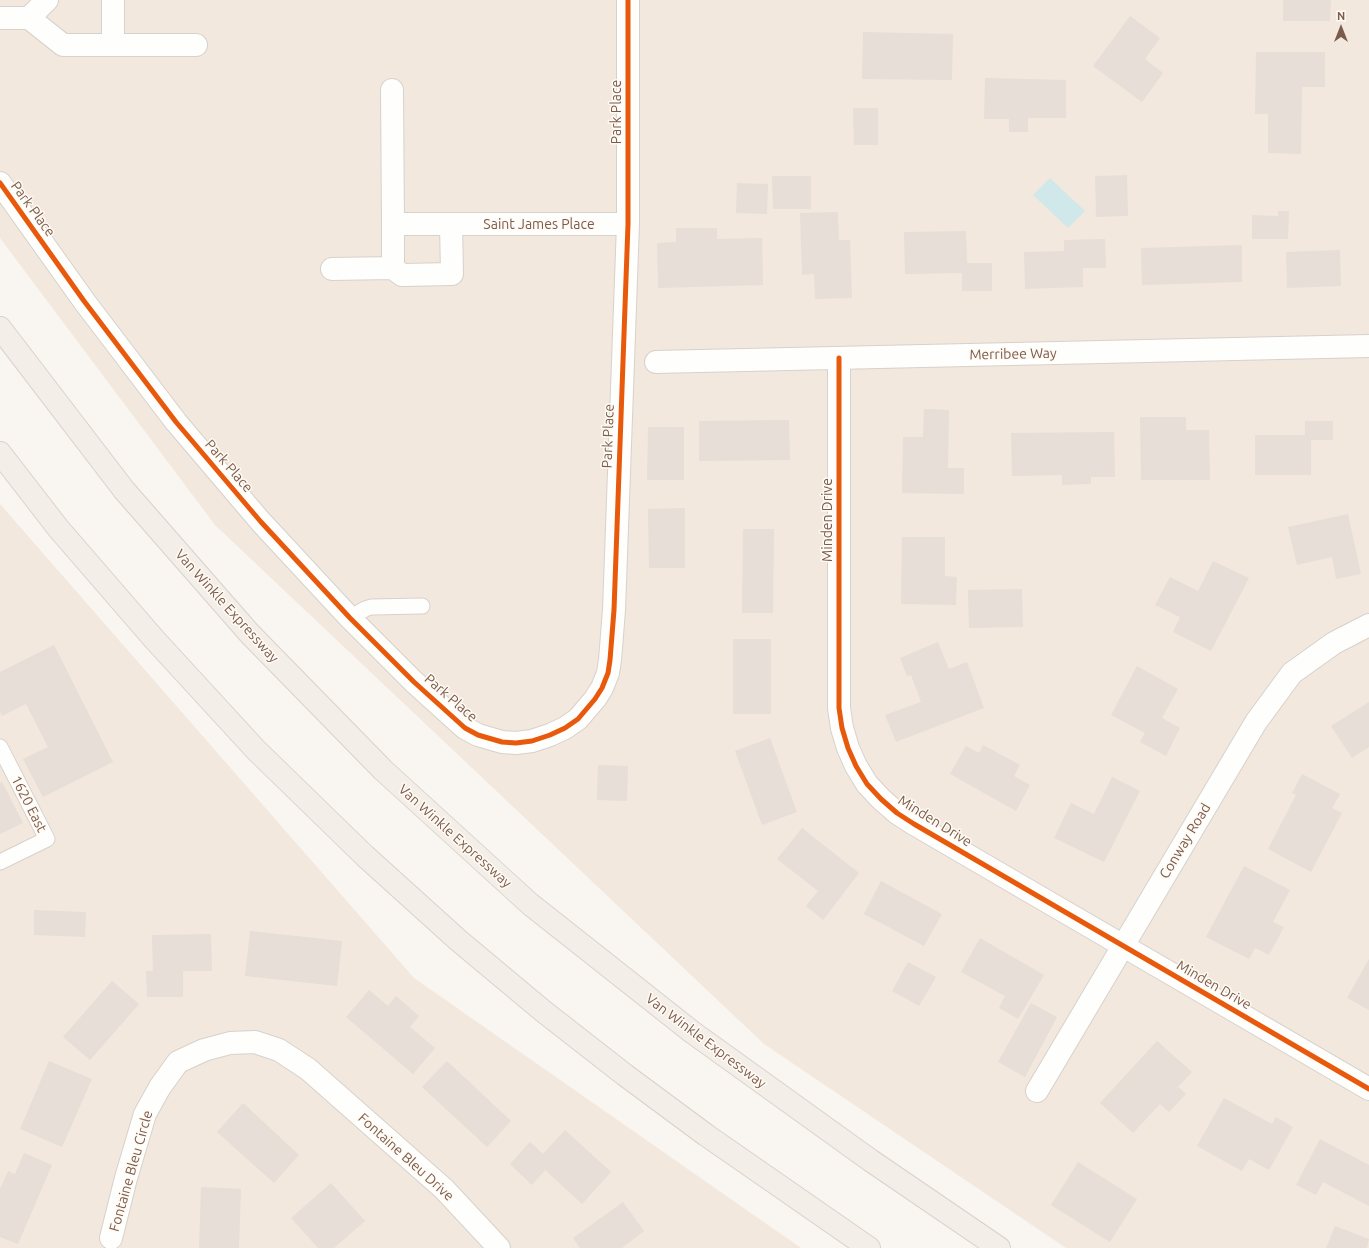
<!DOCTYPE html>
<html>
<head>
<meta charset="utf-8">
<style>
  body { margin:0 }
  #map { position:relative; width:1369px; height:1248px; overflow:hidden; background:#f9f5f0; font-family:Ubuntu,sans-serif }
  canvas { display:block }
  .north { position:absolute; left:1321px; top:8px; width:40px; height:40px; -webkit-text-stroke:3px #fffaf3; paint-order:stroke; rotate:0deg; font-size:11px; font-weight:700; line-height:16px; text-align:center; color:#7a5c4d }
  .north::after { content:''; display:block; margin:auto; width:14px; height:18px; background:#7a5c4d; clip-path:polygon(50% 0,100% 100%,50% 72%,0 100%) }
</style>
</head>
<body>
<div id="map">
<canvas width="1369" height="1248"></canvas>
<div class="north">N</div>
</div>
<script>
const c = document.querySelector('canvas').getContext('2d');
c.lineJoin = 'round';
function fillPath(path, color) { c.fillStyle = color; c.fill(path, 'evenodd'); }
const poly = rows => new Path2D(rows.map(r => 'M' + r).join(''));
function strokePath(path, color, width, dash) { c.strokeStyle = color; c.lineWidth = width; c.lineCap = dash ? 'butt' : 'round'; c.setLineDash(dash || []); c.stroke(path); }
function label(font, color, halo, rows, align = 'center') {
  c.font = font + ' Ubuntu,sans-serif'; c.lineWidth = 3; c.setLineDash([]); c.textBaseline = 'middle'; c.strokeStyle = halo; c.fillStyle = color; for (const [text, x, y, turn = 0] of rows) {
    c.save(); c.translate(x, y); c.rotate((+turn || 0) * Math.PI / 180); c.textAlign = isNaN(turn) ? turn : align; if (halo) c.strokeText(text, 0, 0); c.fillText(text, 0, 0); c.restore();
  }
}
fillPath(poly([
  [0,0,1369,0,1369,1248,1066,1248,764,1044,215,525,0,238],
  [0,504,414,978,801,1248,0,1248]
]), '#f2e8de');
fillPath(poly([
  [1050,178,1085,211,1068,228,1033,195]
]), '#d0e8ea');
fillPath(poly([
  [1283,0,1331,0,1330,21,1283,21],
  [1130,16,1160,38,1145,59,1163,73,1142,102,1093,66],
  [863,32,953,34,952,80,862,79],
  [1256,52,1325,52,1325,87,1302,87,1301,154,1268,153,1268,114,1255,114],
  [985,78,1066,80,1066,118,1028,118,1028,132,1009,132,1009,119,984,119],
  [853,108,878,108,878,145,854,145],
  [1127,175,1128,216,1096,217,1095,176],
  [772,176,811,176,811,209,773,209],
  [737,183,768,184,767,214,736,213],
  [1278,211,1289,211,1288,239,1252,239,1252,215,1278,216],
  [838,212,839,240,850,240,852,298,815,299,814,274,802,275,800,213],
  [676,228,717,228,717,239,762,238,763,285,658,288,657,243,676,242],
  [966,231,967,263,992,263,992,291,962,291,962,273,905,274,904,232],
  [1105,239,1106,268,1083,268,1083,287,1025,289,1024,252,1064,251,1064,240],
  [1242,245,1242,282,1142,285,1141,248],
  [1340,250,1341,286,1287,288,1286,252],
  [924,409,949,410,948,468,964,468,964,494,902,493,903,437,923,437],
  [1140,417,1186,417,1186,430,1209,430,1210,480,1141,480],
  [789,420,790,460,699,461,699,421],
  [1305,421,1333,421,1333,440,1311,440,1311,475,1255,475,1255,435,1305,435],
  [648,427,684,427,684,480,647,480],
  [1114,432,1115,477,1091,477,1091,484,1062,485,1062,475,1012,476,1011,433],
  [685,508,685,568,649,568,648,509],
  [1348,514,1361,574,1336,579,1332,557,1297,565,1288,527],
  [743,529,774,529,773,613,742,613],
  [902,537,945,537,945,576,957,577,956,605,901,604],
  [1213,561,1249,578,1211,651,1173,632,1180,617,1155,605,1170,577,1198,591],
  [1022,589,1023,627,969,628,968,590],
  [733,639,771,639,771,714,733,714],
  [938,642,949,669,967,662,984,708,896,742,885,715,921,702,911,675,907,676,900,658],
  [54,645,113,762,43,797,23,759,48,747,26,704,2,716,0,712,0,672],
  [1137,666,1178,689,1162,718,1180,728,1166,756,1140,742,1145,733,1111,715],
  [1369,702,1369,747,1352,758,1331,726],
  [770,738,797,812,762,825,735,751],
  [983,745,1020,765,1014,776,1030,785,1016,811,950,774,966,746,979,753],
  [598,765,628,766,627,801,597,800],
  [1302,774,1340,794,1332,808,1342,813,1311,872,1268,849,1296,795,1292,793],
  [1112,777,1140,791,1104,862,1054,838,1071,803,1094,814],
  [2,782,23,823,0,834,0,783],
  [802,828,859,873,823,920,806,906,818,891,777,859],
  [1244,866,1290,890,1273,922,1284,927,1269,955,1255,948,1249,959,1206,937],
  [881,881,942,914,924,946,864,914],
  [34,910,86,912,85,937,34,935],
  [250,931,342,941,337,986,245,976],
  [211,934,212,971,183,971,183,997,147,997,146,971,153,971,152,935],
  [980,938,1044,975,1018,1019,999,1008,1005,996,961,972],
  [1369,959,1369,1010,1347,998],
  [908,962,936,977,919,1006,892,991],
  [112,981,139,1004,90,1060,63,1037],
  [369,990,388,1006,396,996,419,1016,410,1027,435,1048,413,1074,346,1017],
  [1031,1003,1057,1017,1025,1077,998,1062],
  [1157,1041,1192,1072,1178,1087,1186,1094,1169,1112,1160,1104,1133,1133,1100,1103],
  [49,1061,92,1079,62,1147,20,1129],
  [447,1061,511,1121,487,1147,422,1087],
  [1224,1098,1272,1124,1276,1117,1293,1127,1269,1170,1249,1159,1242,1171,1197,1146],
  [243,1103,299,1155,274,1183,217,1132],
  [565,1130,611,1172,582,1204,545,1170,532,1185,510,1164,530,1142,543,1154],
  [1320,1139,1369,1165,1369,1206,1323,1182,1316,1195,1296,1185],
  [24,1153,52,1165,18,1244,0,1237,0,1189,8,1171,15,1174],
  [1078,1162,1137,1199,1110,1242,1051,1205],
  [331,1183,365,1221,334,1248,318,1248,291,1218],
  [201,1187,241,1189,239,1248,199,1248],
  [623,1202,644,1231,622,1248,580,1248,573,1238],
  [1335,1226,1369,1239,1367,1248,1326,1248]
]), '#e6ded7');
const lane = poly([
  [350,618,365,609,371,607,422,606],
  [0,747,47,839,0,862]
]);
const street = poly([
  [113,0,113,45],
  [0,18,29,18,63,45,196,45],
  [29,18,47,0],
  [392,90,393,224],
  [0,183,84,301,176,422,261,522,350,618,414,682,465,728,478,735,502,742,516,743,532,741,550,735,565,728,578,719,595,699,602,688,608,673,610,660,614,610,628,224,628,0],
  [393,268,402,275,452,274,451,224],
  [332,269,393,268,393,224,628,224],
  [839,358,839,708,842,728,848,748,856,766,867,784,881,799,897,813,914,824,1369,1089],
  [656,362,1369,346],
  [1037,1091,1256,722,1292,673,1334,643,1369,625],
  [111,1238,126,1178,145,1114,160,1087,178,1062,204,1050,230,1043,255,1042,279,1050,308,1069,444,1189,499,1248]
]);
const primary = poly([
  [0,328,124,490,250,634,383,770,530,904,692,1032,870,1160,999,1248],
  [0,453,58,528,154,639,256,750,365,856,458,940,543,1011,625,1075,706,1135,869,1248]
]);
strokePath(lane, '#d7d1cb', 17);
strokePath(street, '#d7d1cb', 24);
strokePath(primary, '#dad1cc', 24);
strokePath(lane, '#fefefd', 15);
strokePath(street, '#fefefd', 22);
strokePath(primary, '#f3eee8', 22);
strokePath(poly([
  [0,183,84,301,176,422,261,522,350,618,414,682,465,728,478,735,502,742,516,743,532,741,550,735,565,728,578,719,595,699,602,688,608,673,610,660,614,610,628,224,628,0],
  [839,358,839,708,842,728,848,748,856,766,867,784,881,799,897,813,914,824,1369,1089]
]), '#e8590c', 5);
label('14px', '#7a5c4d', '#fffaf3', [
  ["Park Place",616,112,-90],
  ["Park Place",33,209,54],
  ["Saint James Place",539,224],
  ["Merribee Way",1013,354,-1],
  ["Park Place",608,436,-88],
  ["Park Place",229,466,49],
  ["Minden Drive",827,520,-90],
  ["Van Winkle Expressway",227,606,48],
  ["Park Place",451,698,41],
  ["1620 East",29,804,63],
  ["Minden Drive",935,821,32],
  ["Van Winkle Expressway",455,836,42],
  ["Conway Road",1185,841,-59],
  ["Minden Drive",1214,985,30],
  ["Van Winkle Expressway",706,1041,37],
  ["Fontaine Bleu Drive",406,1157,42],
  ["Fontaine Bleu Circle",131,1171,-74]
]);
</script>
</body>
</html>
